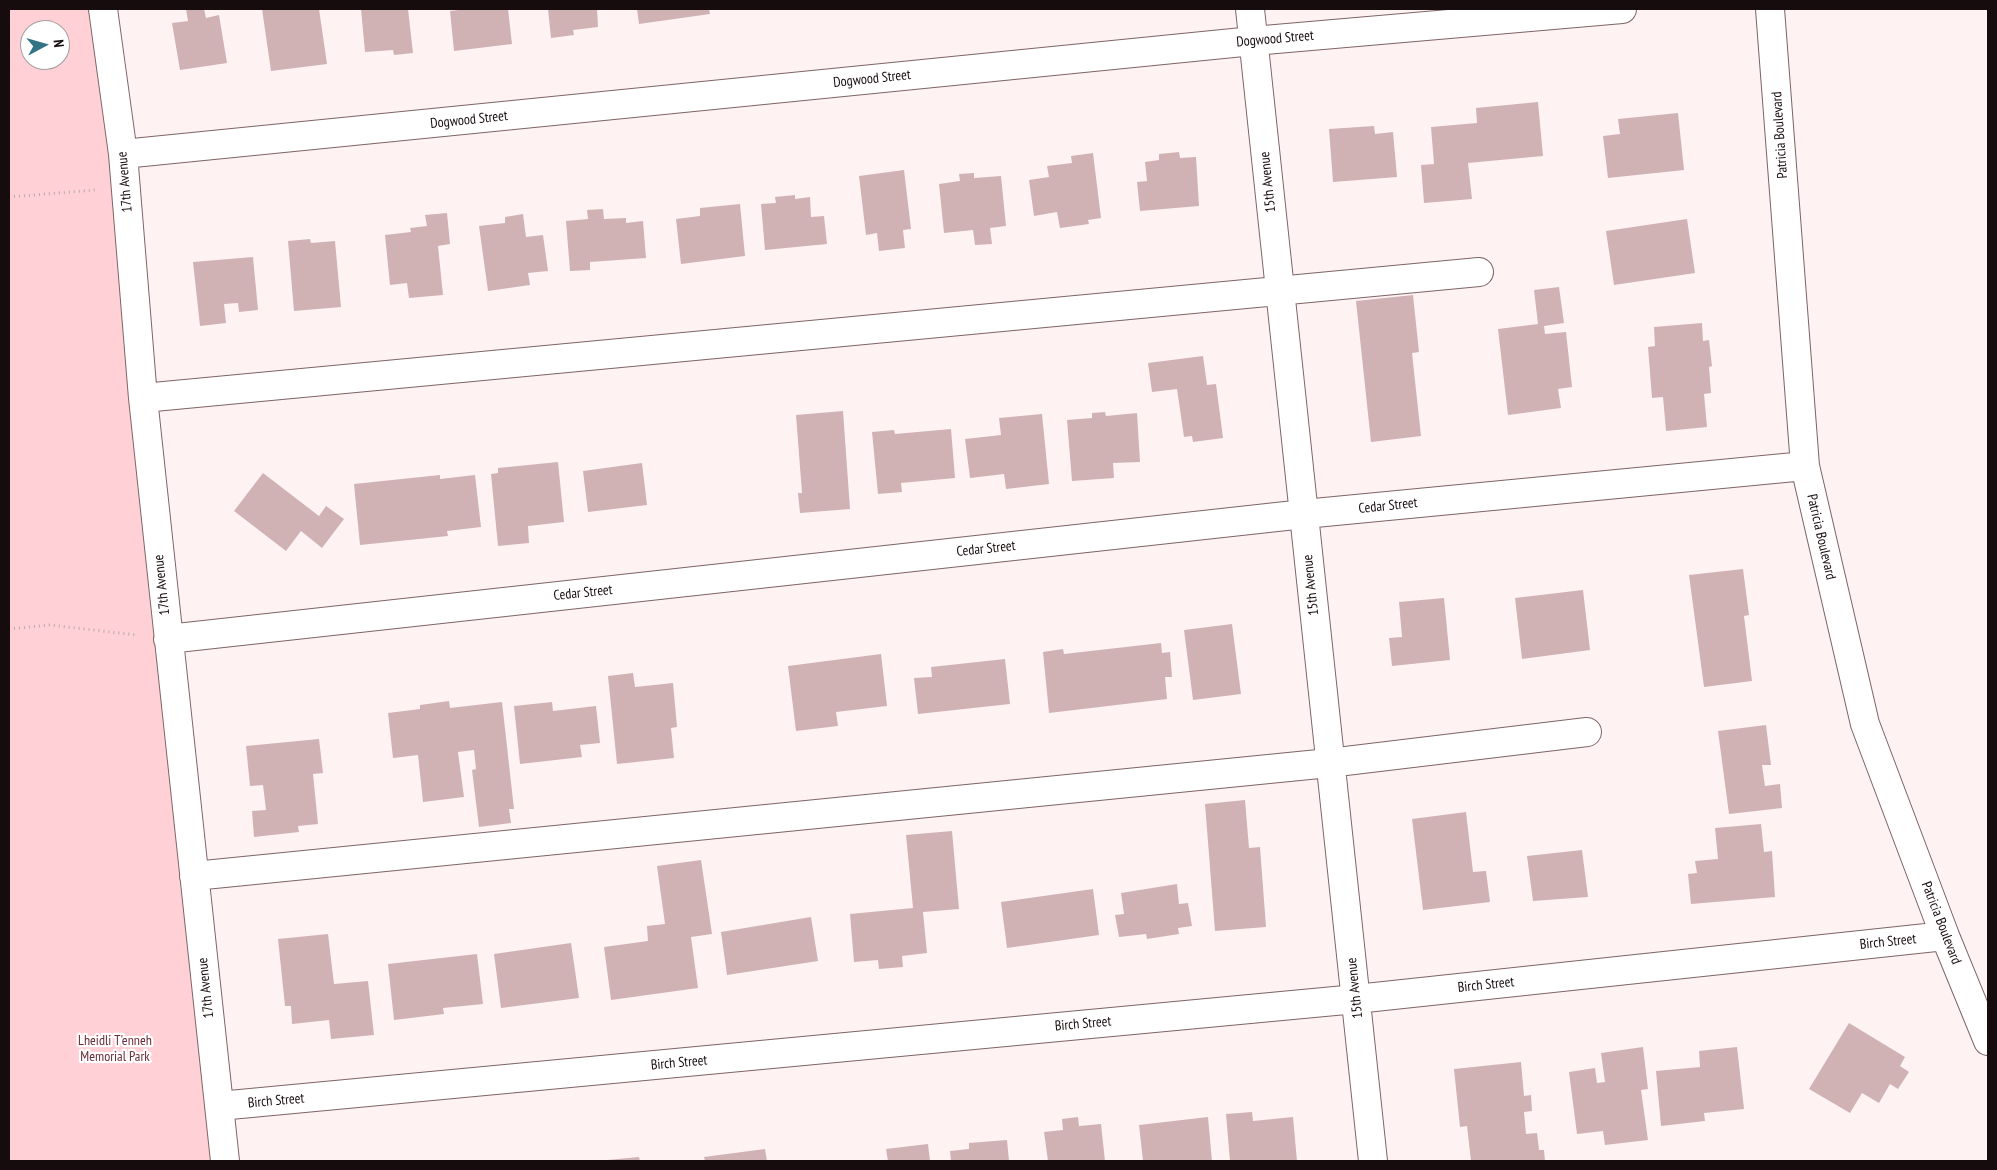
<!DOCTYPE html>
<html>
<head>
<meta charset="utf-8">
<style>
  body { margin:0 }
  #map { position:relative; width:1997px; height:1170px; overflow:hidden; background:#fff2f3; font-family:"PT Sans Narrow",sans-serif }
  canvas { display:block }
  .frame { position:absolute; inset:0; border:10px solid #160c0d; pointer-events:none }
  .north { position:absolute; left:20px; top:20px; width:50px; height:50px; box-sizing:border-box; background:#fff; border:1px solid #a29e9e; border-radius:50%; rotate:84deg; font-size:14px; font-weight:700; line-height:20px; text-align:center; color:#160c0d }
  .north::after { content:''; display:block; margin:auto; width:18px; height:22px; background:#327386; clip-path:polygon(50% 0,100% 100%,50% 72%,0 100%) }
</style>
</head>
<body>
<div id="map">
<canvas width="1997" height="1170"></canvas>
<div class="frame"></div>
<div class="north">N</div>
</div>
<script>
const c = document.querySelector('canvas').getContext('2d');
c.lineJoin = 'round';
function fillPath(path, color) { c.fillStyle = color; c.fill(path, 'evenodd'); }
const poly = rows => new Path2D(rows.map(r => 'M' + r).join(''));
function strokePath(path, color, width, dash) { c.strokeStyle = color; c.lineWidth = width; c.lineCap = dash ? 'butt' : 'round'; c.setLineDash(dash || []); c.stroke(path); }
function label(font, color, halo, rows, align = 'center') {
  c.font = font + ' "PT Sans Narrow",sans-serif'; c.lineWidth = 4.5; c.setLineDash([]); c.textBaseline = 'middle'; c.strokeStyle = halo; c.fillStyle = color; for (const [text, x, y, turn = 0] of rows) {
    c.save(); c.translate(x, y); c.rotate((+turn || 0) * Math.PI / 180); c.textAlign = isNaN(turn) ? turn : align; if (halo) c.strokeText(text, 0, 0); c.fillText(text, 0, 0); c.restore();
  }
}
fillPath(poly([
  [9,9,92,9,236,1161,9,1161],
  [30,30,60,30,60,60,30,60]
]), '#ffd0d5');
fillPath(poly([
  [186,9,204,9,206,18,219,15,227,63,180,70,172,23,188,21],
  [262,9,319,9,327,64,271,71],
  [361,9,408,9,413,53,394,55,393,50,365,52],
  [467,9,508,9,512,44,454,51,450,11],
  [548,9,597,9,598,27,573,30,574,35,551,38],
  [637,9,709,9,710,14,639,24],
  [1538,102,1543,156,1468,163,1472,199,1424,203,1421,165,1434,164,1431,127,1477,123,1476,108],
  [1678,113,1684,170,1608,178,1603,136,1620,134,1618,119],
  [1374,126,1375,134,1393,132,1397,177,1333,182,1329,129],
  [1179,152,1180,158,1196,157,1199,206,1140,211,1137,182,1147,181,1145,162,1159,160,1159,154],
  [1093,153,1101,218,1088,220,1089,224,1060,228,1057,212,1034,216,1029,180,1049,177,1047,166,1072,163,1071,156],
  [904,170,911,229,903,230,905,248,879,251,877,233,866,235,859,176],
  [974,173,974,178,1001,176,1006,226,990,228,992,244,975,245,973,230,944,233,939,184,960,181,959,174],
  [795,195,795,199,810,197,811,217,824,216,827,244,765,250,761,204,776,203,775,197],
  [740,204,745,256,681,264,676,219,700,216,700,208],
  [603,209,604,219,626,218,626,223,643,221,646,258,590,262,590,270,570,271,566,221,588,219,587,210],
  [447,213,450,244,438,246,443,295,409,298,407,283,390,285,385,235,411,232,410,228,427,226,425,215],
  [523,214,526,237,543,235,548,271,528,273,530,285,488,291,479,226,505,223,505,217],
  [1687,219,1695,273,1614,285,1606,231],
  [310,239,311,243,335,241,341,307,294,311,288,241],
  [253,257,258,310,239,312,238,303,224,304,226,323,200,326,193,262],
  [1559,287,1564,323,1544,326,1545,334,1566,332,1572,387,1558,389,1561,408,1508,415,1498,329,1538,324,1534,290],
  [1413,295,1419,352,1412,353,1421,436,1371,442,1356,301],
  [1702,323,1703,341,1709,340,1712,366,1709,367,1711,393,1704,394,1707,427,1666,431,1663,397,1652,398,1648,347,1655,346,1654,327],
  [1203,356,1207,385,1216,384,1223,438,1193,442,1192,436,1184,437,1177,389,1152,392,1148,363],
  [843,411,850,509,800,513,798,493,802,493,796,415],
  [1105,412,1106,416,1137,413,1140,462,1113,463,1114,478,1072,481,1067,420,1092,418,1092,413],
  [1042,414,1049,484,1006,489,1004,474,970,478,965,439,1001,435,999,418],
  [951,429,955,478,901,483,902,492,878,494,872,432,894,430,895,434],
  [558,462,564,522,528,526,529,543,498,546,491,474,498,473,498,468],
  [642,463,647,505,588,512,583,471],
  [263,473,319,516,326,506,344,519,322,548,301,531,286,551,234,511],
  [440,475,440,479,475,475,481,527,447,531,448,536,360,545,354,484],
  [1743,569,1749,615,1744,616,1752,681,1704,687,1689,575],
  [1583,590,1590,650,1522,659,1515,598],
  [1444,598,1450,660,1392,666,1389,638,1402,637,1399,602],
  [1232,624,1241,694,1193,700,1184,630],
  [1161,643,1162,653,1170,652,1172,677,1165,677,1167,699,1049,713,1043,652,1063,649,1064,654],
  [881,654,887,706,836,712,838,726,796,731,788,666],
  [1005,659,1010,704,918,714,914,678,932,677,931,667],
  [633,673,635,687,673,683,677,727,671,728,674,758,617,764,608,676],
  [449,701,450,708,502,702,514,809,509,809,511,823,479,827,472,770,476,769,474,750,458,752,464,797,423,802,418,755,393,758,388,713,420,709,420,705],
  [552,702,553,711,596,706,600,743,580,745,582,757,520,764,514,706],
  [1766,725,1771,765,1762,765,1765,786,1780,784,1782,808,1729,814,1718,731],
  [319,739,323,773,313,774,318,824,298,826,299,832,254,837,252,811,266,810,263,785,250,786,246,746],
  [1245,800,1249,848,1260,847,1266,927,1215,931,1205,804],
  [1466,812,1473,872,1486,871,1490,902,1423,910,1412,819],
  [1761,824,1764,852,1772,851,1775,897,1691,904,1688,874,1697,873,1695,861,1718,859,1715,828],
  [952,831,959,909,923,912,927,953,902,956,903,967,879,969,878,960,854,962,850,914,913,908,906,835],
  [1582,850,1588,897,1533,901,1527,856],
  [701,860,712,934,691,937,698,988,611,1000,604,947,648,941,647,926,665,924,657,866],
  [1177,884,1179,904,1188,903,1192,926,1178,928,1179,934,1147,939,1146,934,1119,937,1115,915,1124,914,1121,893],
  [1093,889,1099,935,1007,948,1001,902],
  [811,917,818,961,727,975,721,932],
  [328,934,334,984,368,981,374,1035,331,1039,329,1020,292,1024,291,1006,285,1006,278,939],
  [571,943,579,998,501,1008,494,954],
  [477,954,483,1004,443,1008,444,1014,394,1020,388,964],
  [1849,1023,1905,1057,1900,1066,1909,1072,1898,1089,1890,1084,1879,1103,1862,1093,1850,1113,1809,1089],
  [1643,1047,1648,1089,1641,1090,1648,1140,1605,1145,1603,1131,1577,1134,1569,1072,1595,1068,1597,1083,1605,1082,1601,1053],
  [1737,1047,1744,1109,1704,1113,1705,1121,1661,1126,1656,1071,1700,1067,1699,1051],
  [1521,1062,1524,1096,1531,1095,1532,1111,1524,1112,1526,1134,1537,1133,1539,1150,1544,1150,1545,1161,1471,1161,1467,1126,1460,1127,1454,1069],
  [1252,1112,1253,1121,1293,1117,1297,1161,1230,1161,1226,1114],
  [1078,1117,1079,1126,1101,1124,1105,1161,1048,1161,1044,1132,1063,1130,1062,1119],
  [1208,1117,1212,1161,1143,1161,1139,1125],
  [1007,1140,1009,1161,951,1161,950,1151,969,1149,969,1143],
  [928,1144,930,1161,888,1161,886,1149],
  [765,1149,767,1161,705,1161,704,1157],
  [639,1157,640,1161,607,1161,607,1160]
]), '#d0b2b5');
const minor = poly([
  [103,9,123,154,143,398,225,1161],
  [1250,9,1373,1161],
  [1770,9,1805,466,1865,724,1945,936,1988,1041],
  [123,154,1253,41,1622,9],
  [143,398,1479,272],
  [168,639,1304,514,1805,466],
  [194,876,1329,763,1587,732],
  [219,1106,1356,999,1945,936]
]);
strokePath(minor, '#7e6466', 30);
strokePath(poly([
  [9,197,95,190],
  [9,629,50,625,137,635]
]), '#b7abac', 3, [1, 4]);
strokePath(minor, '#fff', 28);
label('14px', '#160c0d', '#fff', [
  ["Dogwood Street",1275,39,-5],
  ["Dogwood Street",872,79,-6],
  ["Dogwood Street",469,120,-6],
  ["Patricia Boulevard",1780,135,-94],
  ["17th Avenue",125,182,-95],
  ["15th Avenue",1268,182,-96],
  ["Cedar Street",1388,506,-6],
  ["Patricia Boulevard",1821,537,77],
  ["Cedar Street",986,549,-6],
  ["17th Avenue",162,585,-96],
  ["15th Avenue",1311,585,-96],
  ["Cedar Street",583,593,-6],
  ["Patricia Boulevard",1941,923,69],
  ["Birch Street",1888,942,-6],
  ["Birch Street",1486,985,-6],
  ["17th Avenue",206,988,-96],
  ["15th Avenue",1355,988,-96],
  ["Birch Street",1083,1024,-5],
  ["Birch Street",679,1063,-5],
  ["Birch Street",276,1101,-5]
]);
label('14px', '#692c36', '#fff', [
  ["Lheidli T'enneh",115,1041],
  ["Memorial Park",115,1057]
]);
</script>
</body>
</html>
